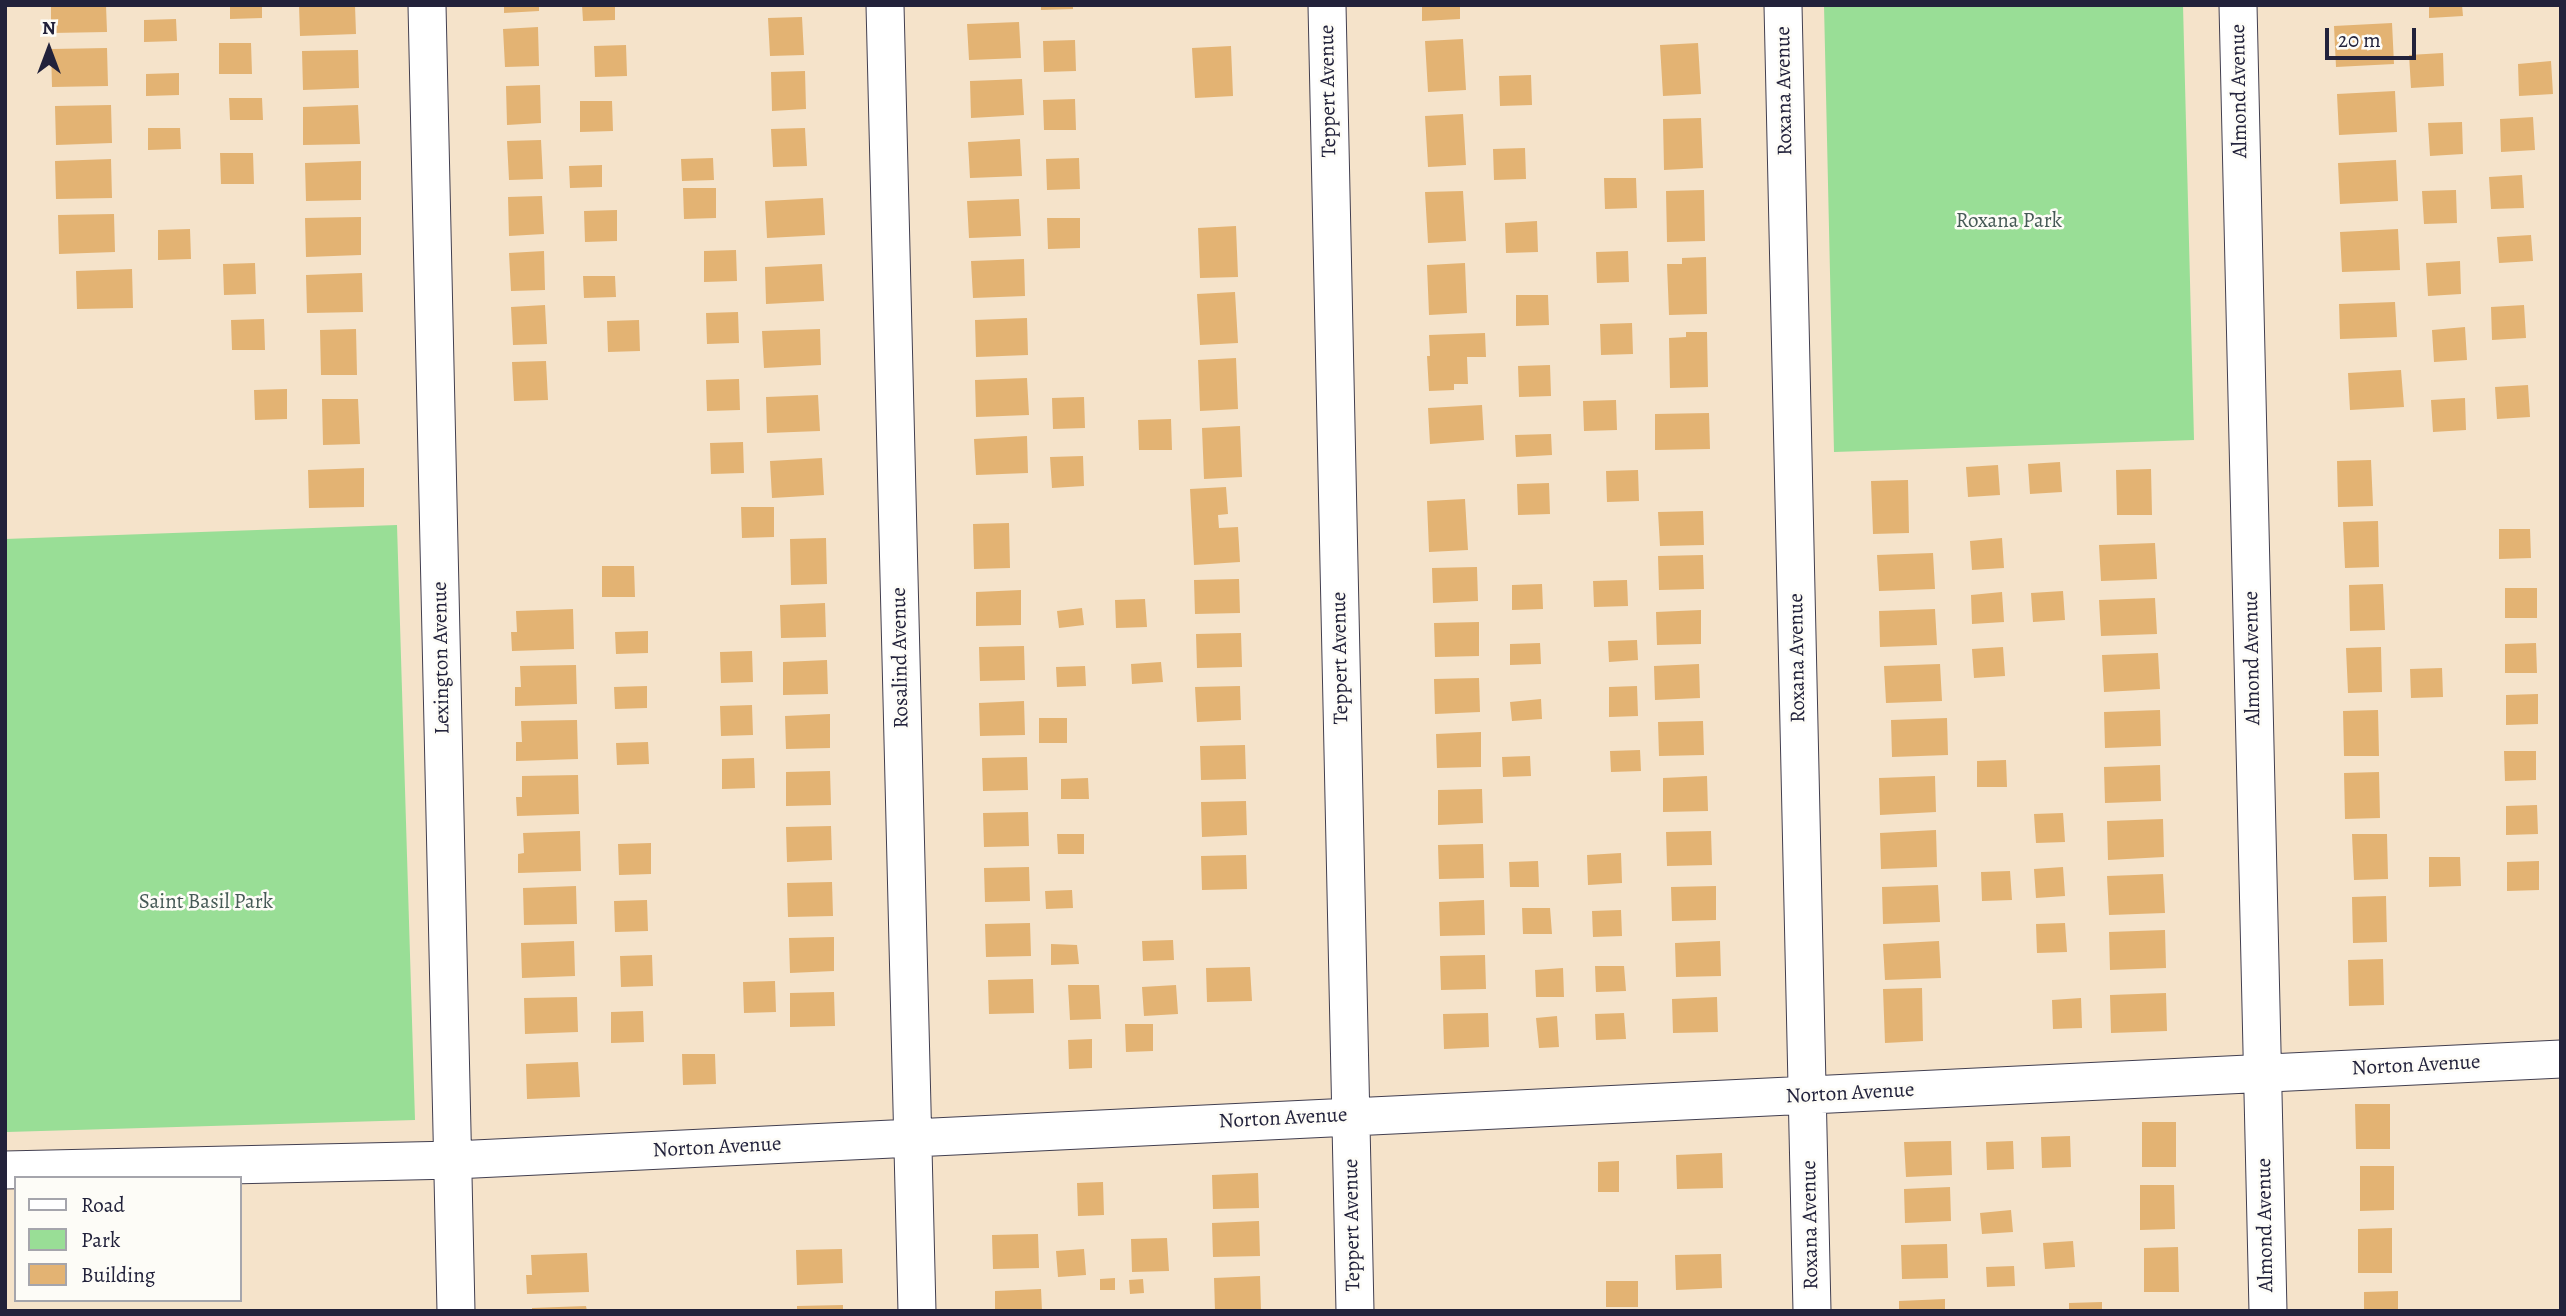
<!DOCTYPE html>
<html>
<head>
<meta charset="utf-8">
<style>
  body { margin:0 }
  #map { position:relative; width:2566px; height:1316px; overflow:hidden; background:#f5e3ca; font-family:Alegreya,serif }
  canvas { display:block }
  .frame { position:absolute; inset:0; border:7px solid #22223b; pointer-events:none }
  .legend { position:absolute; left:14px; top:1176px; width:228px; height:126px; box-sizing:border-box; background:#fdfcf7; border:2px solid #a5a5ac; margin:0; padding:9px 12px; list-style:none; font-size:21px; color:#22223b }
  .legend li { display:flex; align-items:center; gap:14px; height:35px }
  .legend b { width:35px; border:2px solid #a5a5ac }
  .north { position:absolute; left:14px; top:14px; width:70px; height:70px; -webkit-text-stroke:5px #fdfcf7; paint-order:stroke; rotate:0deg; font-size:19px; font-weight:700; line-height:28px; text-align:center; color:#22223b }
  .north::after { content:''; display:block; margin:auto; width:24px; height:32px; background:#22223b; clip-path:polygon(50% 0,100% 100%,50% 72%,0 100%) }
  .scale { position:absolute; left:2325px; top:28px; width:91px; height:32px; box-sizing:border-box; border:4px solid #22223b; border-top:0; padding-left:9px; font-size:21px; line-height:24px; white-space:nowrap; color:#22223b; -webkit-text-stroke:5px #fdfcf7; paint-order:stroke }
</style>
</head>
<body>
<div id="map">
<canvas width="2566" height="1316"></canvas>
<div class="frame"></div>
<ul class="legend">
<li><b style="height:9px;background:#fff"></b>Road</li>
<li><b style="height:19px;background:#99de96"></b>Park</li>
<li><b style="height:19px;background:#e3b373"></b>Building</li>
</ul>
<div class="north">N</div>
<div class="scale">20 m</div>
</div>
<script>
const c = document.querySelector('canvas').getContext('2d');
c.lineJoin = 'round';
function fillPath(path, color) { c.fillStyle = color; c.fill(path, 'evenodd'); }
const poly = rows => new Path2D(rows.map(r => 'M' + r).join(''));
function strokePath(path, color, width, dash) { c.strokeStyle = color; c.lineWidth = width; c.lineCap = dash ? 'butt' : 'round'; c.setLineDash(dash || []); c.stroke(path); }
function label(font, color, halo, rows, align = 'center') {
  c.font = font + ' Alegreya,serif'; c.lineWidth = 5; c.setLineDash([]); c.textBaseline = 'middle'; c.strokeStyle = halo; c.fillStyle = color; for (const [text, x, y, turn = 0] of rows) {
    c.save(); c.translate(x, y); c.rotate((+turn || 0) * Math.PI / 180); c.textAlign = isNaN(turn) ? turn : align; if (halo) c.strokeText(text, 0, 0); c.fillText(text, 0, 0); c.restore();
  }
}
fillPath(poly([
  [1824,5,2183,5,2194,440,1834,452],
  [397,525,415,1120,7,1132,5,539]
]), '#99de96');
fillPath(poly([
  [51,5,106,5,107,32,51,33],
  [230,5,262,5,262,18,230,19],
  [299,5,355,5,356,34,300,36],
  [504,5,539,5,539,11,504,13],
  [582,5,615,5,615,20,583,21],
  [1041,5,1073,5,1073,9,1041,10],
  [1422,5,1460,5,1460,19,1422,21],
  [2429,5,2462,5,2463,16,2429,18],
  [802,17,804,55,770,56,768,18],
  [176,19,177,41,144,42,144,20],
  [1019,22,1021,58,969,60,967,24],
  [2392,23,2394,64,2336,67,2334,26],
  [538,27,539,66,505,67,503,29],
  [1463,39,1466,90,1428,92,1425,41],
  [1075,40,1076,71,1044,72,1043,41],
  [219,43,251,43,252,74,219,74],
  [1698,43,1701,94,1663,96,1660,45],
  [626,45,627,76,595,77,594,46],
  [1231,46,1233,96,1195,98,1192,48],
  [107,48,108,86,52,87,51,49],
  [358,50,359,88,303,90,302,51],
  [2443,53,2444,86,2411,88,2409,55],
  [2551,61,2553,94,2519,96,2518,64],
  [805,71,806,109,772,111,771,72],
  [179,73,179,95,146,96,146,74],
  [1531,75,1532,105,1500,106,1499,76],
  [1022,79,1024,115,971,118,970,81],
  [540,85,541,123,507,125,506,86],
  [2395,91,2397,132,2339,135,2337,94],
  [229,98,262,98,263,120,230,120],
  [1075,99,1076,130,1044,130,1043,100],
  [580,101,612,101,613,131,580,132],
  [111,105,112,143,56,145,55,106],
  [358,105,360,144,303,145,303,107],
  [1463,114,1466,165,1428,167,1425,116],
  [2533,117,2535,150,2501,152,2500,119],
  [1701,118,1703,168,1664,170,1663,119],
  [2462,122,2463,154,2430,156,2428,123],
  [148,128,180,128,181,149,148,150],
  [805,128,807,166,773,167,771,129],
  [1020,139,1022,176,970,178,968,142],
  [541,140,543,179,509,180,507,141],
  [1525,148,1526,179,1494,180,1493,149],
  [220,153,253,153,254,184,221,184],
  [713,158,714,180,682,181,681,159],
  [1079,158,1080,189,1047,190,1046,159],
  [111,159,112,198,56,199,55,161],
  [2396,160,2398,201,2340,204,2338,163],
  [361,161,361,200,306,201,305,163],
  [602,165,602,187,570,188,569,166],
  [2522,175,2524,208,2491,209,2489,177],
  [1604,178,1636,178,1637,208,1605,209],
  [683,188,716,188,716,218,684,219],
  [1704,190,1705,241,1667,242,1666,191],
  [2456,190,2457,223,2424,224,2422,191],
  [1463,191,1466,241,1428,243,1425,192],
  [542,196,544,234,509,236,508,197],
  [823,198,825,235,767,238,765,201],
  [1019,199,1021,236,969,238,967,201],
  [617,210,617,241,585,242,584,211],
  [114,214,115,252,59,254,58,215],
  [361,217,361,255,306,257,305,218],
  [1047,218,1080,218,1080,248,1048,249],
  [1537,221,1538,252,1506,253,1505,223],
  [1236,226,1238,277,1200,278,1198,228],
  [190,229,191,259,158,260,158,230],
  [2398,229,2400,270,2342,272,2340,232],
  [2531,235,2533,261,2499,263,2497,237],
  [736,250,737,281,704,282,704,251],
  [544,251,545,290,511,291,509,253],
  [1628,251,1629,282,1597,283,1596,252],
  [1706,257,1707,314,1669,315,1667,264,1682,264,1682,258],
  [1024,259,1025,296,973,298,971,261],
  [2460,261,2461,294,2428,296,2426,263],
  [255,263,256,294,224,295,223,264],
  [1465,263,1467,313,1429,315,1427,265],
  [822,264,824,301,766,304,765,267],
  [132,269,133,308,77,309,76,271],
  [362,273,363,312,307,313,306,275],
  [583,276,615,276,616,297,584,298],
  [1235,292,1238,343,1200,345,1197,294],
  [1516,295,1548,295,1549,325,1516,326],
  [2395,302,2397,337,2340,339,2339,304],
  [545,305,547,344,513,345,511,307],
  [2524,305,2526,338,2492,340,2491,307],
  [738,312,739,343,707,344,706,313],
  [1027,318,1028,355,976,357,975,320],
  [264,319,265,350,232,350,231,320],
  [639,320,640,351,608,352,607,321],
  [1632,323,1633,354,1601,355,1600,324],
  [2465,327,2467,360,2434,362,2432,330],
  [356,329,357,375,321,375,320,330],
  [820,329,821,365,764,368,762,331],
  [1686,332,1707,332,1708,387,1670,388,1669,338,1686,337],
  [1485,333,1486,357,1467,357,1468,384,1454,384,1454,390,1429,391,1427,356,1430,356,1429,335],
  [1236,358,1238,409,1200,411,1198,360],
  [546,361,548,400,514,401,512,362],
  [1550,365,1551,396,1519,397,1518,366],
  [2401,370,2404,407,2350,410,2348,373],
  [1027,378,1029,415,976,417,975,380],
  [739,379,740,410,707,411,706,380],
  [2528,385,2530,417,2497,419,2495,387],
  [287,389,287,419,255,420,254,390],
  [818,395,820,431,767,433,766,397],
  [1084,397,1085,428,1053,429,1052,398],
  [2465,398,2466,430,2433,432,2431,400],
  [322,399,358,399,360,444,323,445],
  [1616,400,1617,430,1584,431,1583,401],
  [1482,405,1484,440,1430,444,1428,408],
  [1709,413,1710,449,1655,450,1655,414],
  [1171,419,1172,450,1139,450,1138,420],
  [1240,426,1242,477,1204,479,1202,428],
  [1551,434,1552,455,1516,457,1515,435],
  [1027,436,1028,473,976,475,974,439],
  [743,442,744,473,711,474,710,443],
  [1083,456,1084,486,1052,488,1050,457],
  [822,458,824,495,772,498,770,461],
  [2371,460,2373,506,2338,507,2337,461],
  [2060,462,2062,492,2030,494,2028,464],
  [1998,465,2000,495,1968,497,1966,467],
  [364,468,364,507,309,508,308,470],
  [2151,469,2152,515,2117,515,2116,470],
  [1638,470,1639,501,1607,502,1606,471],
  [1908,480,1909,533,1873,534,1871,481],
  [1549,483,1550,514,1518,515,1517,484],
  [1226,487,1228,514,1218,515,1219,528,1238,527,1240,562,1194,565,1190,489],
  [1465,499,1468,550,1429,552,1427,501],
  [741,507,774,507,774,537,742,538],
  [1703,511,1704,545,1660,546,1658,512],
  [2378,521,2379,567,2345,568,2343,522],
  [1009,523,1010,568,974,569,973,524],
  [2499,529,2530,529,2531,558,2499,559],
  [826,538,827,584,791,585,790,539],
  [2002,538,2004,568,1972,570,1970,541],
  [2155,543,2157,579,2101,581,2099,545],
  [1933,553,1935,589,1879,591,1877,555],
  [1703,555,1704,589,1659,590,1658,556],
  [602,566,634,566,635,597,602,597],
  [1477,567,1478,601,1433,603,1432,568],
  [1239,579,1240,613,1195,614,1194,580],
  [1627,580,1628,606,1594,607,1593,581],
  [1542,584,1543,609,1512,610,1512,585],
  [2383,584,2385,630,2350,631,2349,585],
  [2505,588,2537,588,2537,618,2505,618],
  [1021,590,1021,625,976,626,976,592],
  [2063,591,2065,620,2033,622,2031,593],
  [2002,592,2004,622,1972,624,1971,595],
  [2155,598,2157,634,2101,636,2099,600],
  [1145,599,1147,627,1116,628,1115,600],
  [825,603,826,637,781,638,780,605],
  [1082,608,1084,625,1059,628,1057,611],
  [573,609,574,649,512,651,511,632,517,632,516,611],
  [1935,609,1937,645,1880,647,1879,611],
  [1701,610,1701,644,1657,645,1656,612],
  [1479,622,1479,656,1435,657,1434,623],
  [648,631,648,653,616,654,615,632],
  [1241,633,1242,667,1197,668,1196,634],
  [1637,640,1638,660,1609,662,1608,641],
  [1540,643,1541,664,1510,665,1510,644],
  [2536,643,2537,673,2505,673,2505,644],
  [1024,646,1025,680,980,681,979,647],
  [2003,647,2005,676,1974,678,1972,649],
  [2381,647,2382,692,2348,693,2346,648],
  [752,651,753,682,721,683,720,652],
  [2158,653,2160,689,2104,692,2102,655],
  [827,660,828,694,783,695,783,662],
  [1161,662,1163,682,1132,684,1131,664],
  [1699,664,1700,698,1655,700,1654,666],
  [1940,664,1942,701,1886,703,1884,666],
  [576,665,577,704,515,706,515,687,521,687,520,666],
  [1085,666,1086,686,1057,687,1056,667],
  [2442,668,2443,697,2411,698,2410,669],
  [1479,678,1480,712,1435,714,1434,679],
  [647,686,647,708,615,709,614,687],
  [1240,686,1241,720,1197,722,1195,687],
  [1637,686,1638,716,1609,717,1609,687],
  [2538,694,2538,724,2506,725,2506,695],
  [1541,699,1542,719,1512,721,1510,702],
  [1024,701,1025,735,980,736,979,703],
  [752,705,753,735,721,736,720,706],
  [2160,710,2161,746,2105,748,2104,712],
  [2378,710,2379,756,2344,756,2343,711],
  [830,714,830,748,786,749,785,716],
  [1039,718,1067,718,1067,743,1039,743],
  [1947,718,1948,755,1892,757,1891,720],
  [577,720,578,759,516,761,516,742,522,742,521,721],
  [1703,721,1704,755,1659,756,1658,722],
  [1481,732,1481,767,1437,768,1436,734],
  [648,742,649,764,617,765,616,743],
  [1245,745,1246,779,1201,780,1200,746],
  [1640,750,1641,771,1611,772,1610,751],
  [2504,751,2536,751,2536,780,2505,781],
  [1530,756,1531,776,1503,777,1502,757],
  [1027,757,1028,790,983,791,982,758],
  [754,758,755,788,722,789,722,759],
  [2006,760,2007,787,1977,787,1977,761],
  [2160,765,2161,801,2105,803,2104,767],
  [830,771,831,805,786,806,786,772],
  [2379,772,2380,818,2345,819,2344,773],
  [578,775,579,814,517,816,516,797,522,797,522,776],
  [1707,776,1708,811,1663,812,1663,778],
  [1935,776,1936,812,1880,815,1879,778],
  [1088,778,1089,799,1061,799,1061,779],
  [1482,789,1483,823,1438,825,1438,790],
  [1246,801,1247,835,1202,837,1201,802],
  [2537,805,2538,834,2506,835,2506,806],
  [1028,812,1029,846,984,847,983,813],
  [2063,813,2065,842,2036,843,2034,814],
  [2163,819,2164,857,2108,860,2107,821],
  [831,826,832,860,787,862,786,827],
  [1936,830,1937,867,1881,869,1880,833],
  [580,831,581,871,518,873,518,854,524,853,523,833],
  [1711,831,1712,865,1667,866,1666,832],
  [1057,834,1084,834,1084,854,1058,854],
  [2352,834,2387,834,2388,879,2354,880],
  [651,843,651,874,619,875,618,844],
  [1483,844,1484,878,1439,879,1438,845],
  [1621,853,1622,883,1588,885,1587,855],
  [1246,855,1247,889,1202,890,1201,856],
  [2429,857,2460,857,2461,886,2429,887],
  [1538,861,1539,887,1510,887,1509,862],
  [2539,861,2539,890,2507,891,2507,862],
  [1029,867,1030,901,985,902,984,868],
  [2063,867,2065,896,2036,898,2034,869],
  [2010,871,2012,900,1982,901,1981,872],
  [2163,874,2165,913,2109,915,2107,876],
  [832,882,833,916,788,917,787,883],
  [1938,885,1940,922,1883,924,1882,887],
  [576,886,577,924,524,925,523,888],
  [1716,886,1716,920,1672,921,1671,887],
  [1072,890,1073,908,1046,909,1045,891],
  [2386,896,2387,942,2353,943,2352,897],
  [647,900,648,931,615,932,614,901],
  [1484,900,1485,935,1440,936,1439,902],
  [1522,908,1550,908,1552,934,1523,934],
  [1621,910,1622,936,1593,937,1592,911],
  [1030,923,1031,956,986,957,985,924],
  [2065,923,2067,952,2037,953,2036,924],
  [2165,930,2166,968,2110,970,2109,932],
  [834,937,834,971,790,973,789,938],
  [1173,940,1174,960,1143,961,1142,941],
  [574,941,575,976,522,978,521,943],
  [1720,941,1721,976,1676,977,1675,943],
  [1939,941,1941,978,1885,980,1883,944],
  [1051,944,1077,945,1079,964,1051,965],
  [652,955,653,986,621,987,620,956],
  [1485,955,1486,989,1441,990,1440,956],
  [2383,959,2384,1005,2349,1006,2348,960],
  [1595,966,1624,966,1626,991,1596,992],
  [1250,967,1252,1001,1207,1002,1206,968],
  [1563,968,1564,997,1536,997,1535,970],
  [1033,979,1034,1013,989,1014,988,980],
  [775,981,776,1012,744,1013,743,982],
  [1068,985,1099,985,1101,1019,1070,1020],
  [1176,985,1178,1014,1144,1016,1142,987],
  [1922,988,1923,1041,1885,1043,1883,989],
  [834,992,835,1026,790,1027,790,993],
  [2166,993,2167,1031,2111,1033,2110,995],
  [577,997,578,1032,525,1034,524,998],
  [1717,997,1718,1032,1673,1033,1672,999],
  [2081,998,2082,1028,2053,1029,2052,1000],
  [643,1011,644,1042,611,1043,611,1012],
  [1488,1013,1489,1047,1444,1049,1443,1014],
  [1624,1013,1626,1039,1596,1040,1595,1014],
  [1557,1016,1559,1047,1539,1048,1536,1018],
  [1125,1024,1153,1024,1153,1051,1126,1052],
  [1092,1039,1092,1068,1069,1069,1068,1040],
  [682,1054,715,1054,716,1084,683,1085],
  [578,1062,580,1097,527,1099,526,1064],
  [2355,1104,2390,1104,2390,1149,2356,1149],
  [2142,1122,2176,1122,2176,1167,2142,1167],
  [2070,1136,2071,1167,2042,1168,2041,1137],
  [1951,1141,1952,1175,1906,1177,1904,1142],
  [2013,1141,2014,1169,1987,1170,1986,1142],
  [1722,1153,1723,1188,1677,1189,1676,1155],
  [1619,1161,1619,1192,1598,1192,1598,1162],
  [2360,1166,2394,1166,2394,1210,2360,1211],
  [1258,1173,1259,1208,1213,1209,1212,1175],
  [1103,1182,1104,1215,1078,1216,1077,1183],
  [2140,1185,2174,1185,2175,1229,2140,1230],
  [1950,1187,1951,1221,1905,1223,1904,1189],
  [2011,1210,2013,1232,1982,1234,1980,1213],
  [1259,1221,1260,1256,1213,1257,1212,1223],
  [2392,1228,2392,1273,2358,1273,2358,1229],
  [1038,1234,1039,1268,993,1269,992,1235],
  [1167,1238,1169,1271,1132,1272,1131,1239],
  [2073,1241,2075,1267,2045,1269,2043,1243],
  [1947,1244,1948,1278,1902,1279,1901,1245],
  [2178,1247,2179,1292,2144,1292,2144,1248],
  [842,1249,843,1283,797,1285,796,1250],
  [1084,1249,1086,1275,1058,1277,1056,1251],
  [587,1253,589,1292,527,1294,526,1275,532,1275,531,1255],
  [1721,1254,1722,1288,1676,1290,1675,1255],
  [2014,1266,2015,1286,1987,1287,1986,1267],
  [1260,1276,1261,1311,1215,1311,1214,1278],
  [1115,1278,1115,1290,1100,1290,1100,1279],
  [1143,1279,1144,1293,1130,1294,1129,1280],
  [1606,1281,1638,1281,1638,1307,1606,1307],
  [1041,1289,1042,1311,995,1311,995,1291],
  [2398,1291,2398,1311,2364,1311,2364,1292],
  [1945,1299,1945,1311,1899,1311,1899,1301],
  [2102,1302,2102,1311,2069,1311,2069,1303],
  [843,1305,843,1311,797,1311,797,1306],
  [586,1306,587,1311,532,1311,532,1308]
]), '#e3b373');
const minor = poly([
  [427,5,456,1311],
  [885,5,917,1311],
  [1327,5,1355,1311],
  [1783,5,1812,1311],
  [2238,5,2268,1311],
  [5,1170,454,1160,2561,1059]
]);
strokePath(minor, '#423f50', 39);
strokePath(minor, '#fff', 37);
label('21px', '#22223b', '#fdfcf7', [
  ["Teppert Avenue",1329,91,-91],
  ["Roxana Avenue",1785,91,-91],
  ["Almond Avenue",2240,91,-91],
  ["Lexington Avenue",442,658,-91],
  ["Rosalind Avenue",901,658,-91],
  ["Teppert Avenue",1341,658,-91],
  ["Roxana Avenue",1798,658,-91],
  ["Almond Avenue",2253,658,-91],
  ["Norton Avenue",2416,1066,-3],
  ["Norton Avenue",1850,1094,-3],
  ["Norton Avenue",1283,1119,-3],
  ["Norton Avenue",717,1148,-3],
  ["Teppert Avenue",1353,1225,-91],
  ["Roxana Avenue",1811,1225,-91],
  ["Almond Avenue",2266,1225,-91]
]);
label('21px', '#465a56', '#fdfcf7', [
  ["Roxana Park",2009,222],
  ["Saint Basil Park",206,903]
]);
</script>
</body>
</html>
